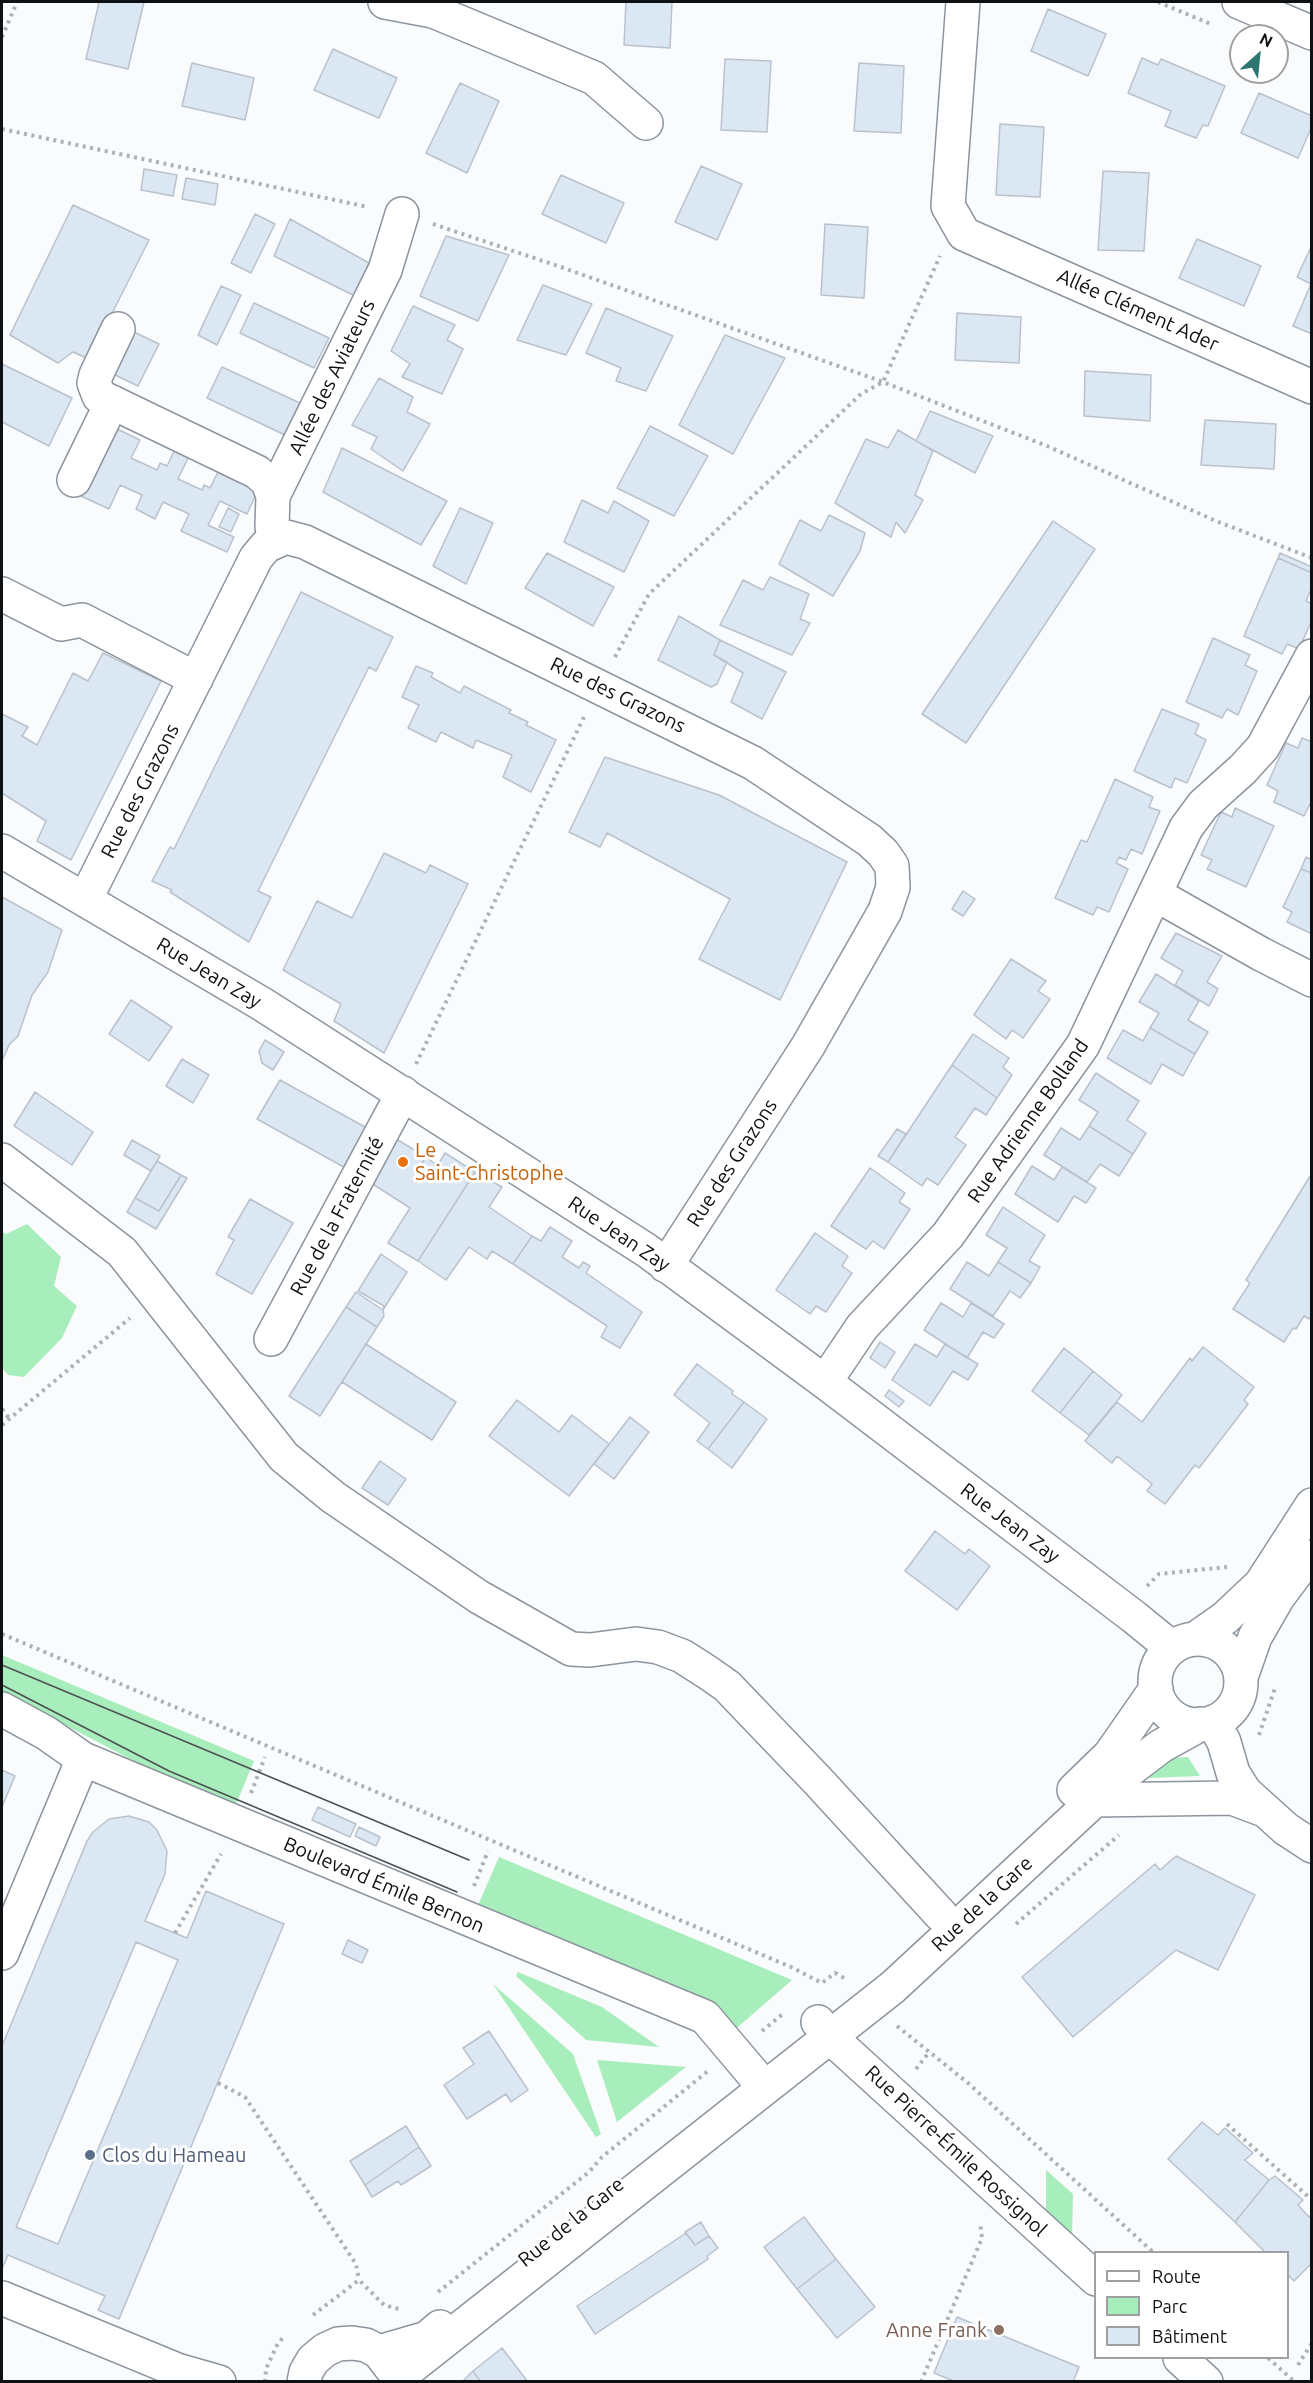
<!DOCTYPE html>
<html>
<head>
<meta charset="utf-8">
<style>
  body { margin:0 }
  #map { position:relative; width:1313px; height:2383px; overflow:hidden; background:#f9fbfd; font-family:Ubuntu,sans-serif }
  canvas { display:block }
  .frame { position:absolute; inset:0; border:3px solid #0e1114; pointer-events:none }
  .legend { position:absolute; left:1094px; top:2251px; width:195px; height:108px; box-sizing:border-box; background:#fff; border:2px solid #9fa0a1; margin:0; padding:8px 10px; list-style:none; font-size:18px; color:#0e1114 }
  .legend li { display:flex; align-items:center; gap:12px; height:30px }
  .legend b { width:30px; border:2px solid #9fa0a1 }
  .north { position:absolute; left:1229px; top:24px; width:60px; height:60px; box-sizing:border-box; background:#fff; border:2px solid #9fa0a1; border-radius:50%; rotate:27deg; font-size:16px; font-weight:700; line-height:24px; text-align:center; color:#0e1114 }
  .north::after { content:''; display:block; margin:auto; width:21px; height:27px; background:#2c7570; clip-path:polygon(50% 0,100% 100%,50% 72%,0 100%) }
</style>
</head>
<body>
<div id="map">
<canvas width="1313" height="2383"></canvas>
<div class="frame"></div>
<ul class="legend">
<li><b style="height:8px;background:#fff"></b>Route</li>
<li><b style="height:16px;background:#a8eebc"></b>Parc</li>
<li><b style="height:16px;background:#dce7f4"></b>Bâtiment</li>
</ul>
<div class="north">N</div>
</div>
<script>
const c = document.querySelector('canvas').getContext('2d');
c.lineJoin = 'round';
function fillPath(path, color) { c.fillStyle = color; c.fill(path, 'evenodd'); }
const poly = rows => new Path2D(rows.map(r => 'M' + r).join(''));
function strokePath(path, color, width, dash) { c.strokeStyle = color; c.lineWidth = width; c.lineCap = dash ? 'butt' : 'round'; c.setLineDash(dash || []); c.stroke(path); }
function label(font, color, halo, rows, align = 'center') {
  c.font = font + ' Ubuntu,sans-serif'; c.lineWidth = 6; c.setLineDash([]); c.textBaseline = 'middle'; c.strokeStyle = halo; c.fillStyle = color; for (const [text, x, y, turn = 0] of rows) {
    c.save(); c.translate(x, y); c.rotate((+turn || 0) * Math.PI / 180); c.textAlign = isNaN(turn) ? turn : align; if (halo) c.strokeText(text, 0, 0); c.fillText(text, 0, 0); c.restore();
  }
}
fillPath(poly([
  [27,1224,61,1257,54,1286,77,1306,62,1338,24,1377,8,1375,2,1368,2,1232,6,1234],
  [2,1655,254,1761,235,1807,157,1773,2,1692],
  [1188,1757,1200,1776,1149,1778,1148,1774,1171,1758],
  [499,1857,792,1980,731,2033,475,1912],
  [518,1972,602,2007,659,2047,586,2040,516,1976],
  [493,1984,573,2054,601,2134,596,2137],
  [597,2060,686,2067,617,2122],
  [1046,2170,1073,2194,1072,2240,1046,2216]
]), '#a8eebc');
const building = poly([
  [99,2,144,2,128,69,86,59,99,2],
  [626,2,672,2,670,48,624,45,626,2],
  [1048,9,1106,34,1088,76,1031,51,1048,9],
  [333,49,397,78,379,118,314,90,333,49],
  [1142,58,1158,65,1161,59,1225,86,1208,126,1203,125,1196,138,1165,126,1171,111,1128,93,1142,58],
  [725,59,771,61,767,132,721,130,725,59],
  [192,63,254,78,245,120,182,106,192,63],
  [859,63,904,66,901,133,854,131,859,63],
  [460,83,499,101,467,173,426,153,460,83],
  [1259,93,1312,116,1312,126,1298,158,1241,133,1259,93],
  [1000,124,1044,127,1040,197,996,195,1000,124],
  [701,166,742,184,717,240,675,222,701,166],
  [144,169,177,175,173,196,141,190,144,169],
  [1103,171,1149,173,1144,251,1098,250,1103,171],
  [561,175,624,203,606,243,542,214,561,175],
  [186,178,218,184,215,205,182,199,186,178],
  [73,205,149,240,89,359,73,352,58,363,10,335,73,205],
  [255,214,275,224,251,273,231,263,255,214],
  [290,219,369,263,357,297,274,256,290,219],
  [825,224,868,227,864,298,821,295,825,224],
  [446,236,509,255,478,321,420,296,446,236],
  [1197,239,1261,266,1244,306,1179,278,1197,239],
  [1310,249,1312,249,1312,334,1293,326,1311,284,1297,277,1310,249],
  [543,285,592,304,566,355,517,340,543,285],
  [221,286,241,295,217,345,198,335,221,286],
  [254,303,329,338,314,368,240,333,254,303],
  [413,306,455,325,447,340,463,349,442,394,402,377,410,364,391,351,413,306],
  [606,308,673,336,646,391,616,381,621,368,586,353,606,308],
  [957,313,1021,317,1019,363,955,360,957,313],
  [134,332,159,344,138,386,113,374,134,332],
  [725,335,785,358,733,454,679,425,725,335],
  [2,364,72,398,49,446,2,422,2,364],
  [222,367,300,403,285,435,207,398,222,367],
  [1085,371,1151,375,1150,421,1084,416,1085,371],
  [379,378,413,397,407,412,430,424,403,471,371,449,377,437,352,425,379,378],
  [930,411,993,436,975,473,916,441,930,411],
  [1205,420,1276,424,1274,469,1201,465,1205,420],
  [650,426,708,456,674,516,617,488,650,426],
  [113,427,140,440,131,458,157,470,160,463,167,466,175,449,189,456,178,479,202,490,204,485,210,488,219,470,258,490,247,514,220,501,208,525,234,537,227,552,181,531,189,514,163,502,155,519,136,509,142,495,120,485,109,509,81,496,113,427],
  [898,430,933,451,915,495,923,500,905,533,896,522,891,537,835,503,866,439,888,448,898,430],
  [342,448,447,501,421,545,323,492,342,448],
  [582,500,608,513,614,501,649,521,624,572,564,542,582,500],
  [228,508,239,514,231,532,219,527,228,508],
  [460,508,493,523,466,584,433,566,460,508],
  [829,515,865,533,860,551,833,596,779,564,800,520,821,531,829,515],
  [1053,521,1095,549,966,743,922,714,1053,521],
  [547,553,614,587,593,626,525,588,547,553],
  [1280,553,1312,567,1312,573,1278,558,1280,553],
  [1278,558,1312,573,1312,587,1306,601,1312,604,1312,620,1299,649,1287,644,1282,654,1244,636,1278,558],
  [770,577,809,594,800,619,810,623,792,655,720,625,743,580,763,590,770,577],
  [301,592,393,637,376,671,369,667,258,891,271,897,249,942,170,892,172,890,152,881,170,847,174,849,301,592],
  [679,616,720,640,714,655,727,662,717,684,711,687,658,660,679,616],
  [1213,638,1250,655,1245,665,1257,671,1238,715,1227,709,1222,718,1186,702,1213,638],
  [720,640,786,672,762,719,731,702,743,673,714,655,720,640],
  [103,653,161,681,71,860,37,841,46,821,2,793,2,714,28,727,22,736,37,745,73,673,88,681,103,653],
  [416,666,433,673,431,677,460,693,464,686,511,710,509,713,528,722,526,725,556,740,531,792,503,777,512,755,476,740,473,748,441,732,436,742,408,728,419,705,402,697,416,666],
  [1162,709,1199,724,1195,734,1206,740,1187,783,1175,778,1171,788,1134,771,1162,709],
  [1302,738,1312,742,1312,800,1304,816,1274,802,1278,791,1267,785,1286,743,1298,748,1302,738],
  [605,757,719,795,847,862,780,1000,699,959,730,899,607,833,600,847,569,832,605,757],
  [1115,779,1153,797,1149,807,1160,811,1142,854,1131,849,1126,860,1119,857,1116,863,1128,869,1109,912,1097,907,1093,915,1055,898,1081,840,1087,842,1115,779],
  [1235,808,1274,826,1246,887,1207,869,1212,860,1201,855,1221,812,1232,817,1235,808],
  [384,853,426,873,430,865,468,884,384,1053,334,1021,341,1004,283,970,317,901,352,918,384,853],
  [1306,857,1312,860,1312,873,1301,869,1306,857],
  [1301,869,1312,873,1312,934,1287,922,1292,912,1283,907,1301,869],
  [963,891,975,899,963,916,952,909,963,891],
  [2,897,62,930,48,972,32,995,18,1036,9,1045,2,1061,2,897],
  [1176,933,1222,956,1207,982,1218,989,1209,1006,1175,985,1183,971,1161,958,1176,933],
  [1011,959,1046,981,1038,991,1050,999,1023,1038,1012,1030,1006,1039,974,1015,1011,959],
  [1156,974,1199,1001,1188,1020,1208,1032,1195,1054,1150,1028,1159,1013,1139,1002,1156,974],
  [131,1000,172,1027,149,1061,109,1034,131,1000],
  [1150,1028,1195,1054,1183,1076,1162,1064,1151,1084,1107,1058,1123,1030,1143,1041,1150,1028],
  [973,1034,1009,1058,1003,1067,1012,1075,997,1098,952,1065,973,1034],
  [265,1040,284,1052,273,1070,262,1063,259,1051,265,1040],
  [182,1059,209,1075,193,1103,166,1086,182,1059],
  [952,1065,997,1098,986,1115,975,1108,955,1137,966,1145,938,1185,927,1178,922,1186,888,1162,952,1065],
  [1096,1073,1139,1101,1127,1120,1146,1133,1133,1154,1089,1126,1098,1112,1079,1100,1096,1073],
  [280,1080,374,1132,351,1171,257,1119,280,1080],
  [35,1092,93,1132,72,1165,14,1126,35,1092],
  [1089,1126,1133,1154,1119,1176,1100,1164,1087,1182,1044,1155,1061,1128,1080,1140,1089,1126],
  [897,1129,906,1134,888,1162,878,1156,897,1129],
  [393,1137,426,1157,416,1172,429,1180,445,1153,475,1172,418,1261,388,1243,410,1208,368,1181,393,1137],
  [132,1140,160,1156,151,1171,124,1155,132,1140],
  [426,1157,438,1166,429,1180,416,1172,426,1157],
  [157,1161,181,1175,159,1211,135,1198,157,1161],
  [1032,1166,1054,1180,1062,1167,1096,1188,1086,1203,1074,1196,1058,1222,1015,1194,1032,1166],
  [870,1168,905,1193,899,1202,910,1209,884,1249,873,1241,866,1249,831,1226,870,1168],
  [475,1172,502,1187,489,1207,532,1236,513,1264,492,1251,487,1259,469,1247,446,1280,418,1261,475,1172],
  [1312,1173,1312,1315,1309,1319,1304,1316,1296,1329,1293,1328,1284,1342,1233,1309,1250,1283,1246,1280,1312,1173],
  [181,1175,187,1178,156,1229,127,1212,135,1198,159,1211,181,1175],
  [250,1199,293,1223,252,1294,216,1274,234,1240,228,1237,250,1199],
  [1003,1207,1045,1235,1029,1261,1040,1267,1031,1283,998,1262,1007,1248,986,1235,1003,1207],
  [550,1227,572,1241,562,1257,579,1268,583,1262,590,1266,586,1273,642,1312,620,1348,601,1337,607,1326,513,1264,532,1236,541,1241,550,1227],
  [815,1233,848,1256,842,1266,852,1273,826,1312,816,1306,810,1314,776,1290,815,1233],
  [381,1254,407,1272,383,1310,384,1306,358,1291,381,1254],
  [967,1262,989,1276,998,1262,1031,1283,1020,1298,1010,1291,993,1316,950,1289,967,1262],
  [356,1292,383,1310,384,1316,377,1327,346,1307,356,1292],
  [941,1303,963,1317,971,1303,1004,1324,994,1338,983,1332,967,1358,924,1330,941,1303],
  [346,1307,377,1327,320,1416,289,1396,346,1307],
  [880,1342,895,1352,885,1368,870,1358,880,1342],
  [366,1344,456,1402,432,1440,342,1382,366,1344],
  [915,1344,937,1357,945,1344,978,1364,968,1380,953,1371,930,1406,892,1380,915,1344],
  [1203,1347,1254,1387,1244,1400,1248,1404,1199,1468,1195,1465,1165,1504,1147,1491,1152,1484,1117,1456,1112,1463,1085,1441,1117,1402,1142,1422,1190,1358,1192,1361,1203,1347],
  [1064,1348,1093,1371,1060,1413,1032,1391,1064,1348],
  [697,1364,733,1391,732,1394,744,1402,708,1449,697,1441,710,1423,674,1395,697,1364],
  [1093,1371,1122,1395,1089,1435,1060,1413,1093,1371],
  [889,1390,904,1401,899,1407,885,1396,889,1390],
  [517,1400,559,1432,572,1415,609,1444,569,1496,489,1436,517,1400],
  [744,1402,767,1419,732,1468,708,1449,744,1402],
  [630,1417,649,1432,614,1479,594,1464,630,1417],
  [380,1461,406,1479,388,1505,362,1488,380,1461],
  [935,1531,965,1554,969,1549,990,1566,957,1610,905,1571,935,1531],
  [2,1770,15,1776,2,1807,2,1770],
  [318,1807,356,1824,350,1837,312,1820,318,1807],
  [129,1816,149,1822,157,1830,167,1851,165,1874,145,1921,187,1938,206,1891,284,1924,119,2319,98,2310,105,2296,8,2255,2,2269,2,2046,87,1841,93,1832,109,1819,129,1816],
  [136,1942,178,1960,58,2244,16,2227,136,1942],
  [359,1827,380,1837,376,1846,355,1836,359,1827],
  [1176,1856,1255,1895,1218,1970,1176,1950,1073,2037,1022,1977,1155,1864,1160,1870,1176,1856],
  [348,1940,368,1950,362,1963,342,1954,348,1940],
  [489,2031,528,2090,511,2102,506,2094,467,2119,444,2085,474,2064,463,2048,489,2031],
  [1202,2122,1218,2135,1225,2128,1253,2153,1245,2160,1269,2180,1235,2222,1168,2159,1202,2122],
  [406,2126,419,2147,365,2185,350,2161,406,2126],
  [419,2147,431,2166,401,2185,398,2181,372,2197,365,2185,419,2147],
  [1275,2176,1303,2200,1298,2205,1309,2217,1312,2214,1312,2263,1294,2281,1288,2275,1288,2252,1265,2252,1235,2222,1269,2180,1275,2176],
  [804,2217,836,2259,797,2289,764,2247,804,2217],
  [701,2222,709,2236,695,2245,685,2232,701,2222],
  [686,2233,695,2245,709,2236,718,2248,707,2256,708,2259,595,2334,577,2306,686,2233],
  [836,2259,875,2307,837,2338,797,2289,836,2259],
  [957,2317,1079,2367,1073,2382,956,2382,934,2373,957,2317],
  [502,2348,528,2382,481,2382,473,2371,502,2348],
  [473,2371,481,2382,462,2382,473,2371]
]);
fillPath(building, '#dce7f4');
strokePath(building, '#b9c2cc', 1.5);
const minor = poly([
  [385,2,433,11],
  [433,2,433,11,594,78,646,123],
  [963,2,948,206,964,234,1312,387],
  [1239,2,1312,33],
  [118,329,96,375,94,383,99,396,257,472,268,482,273,496],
  [74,480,112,402],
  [274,541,272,526,273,496,385,270,402,214],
  [2,594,61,624,82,620,196,679],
  [2,851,262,1004,646,1250,825,1382,1134,1617,1172,1648],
  [1155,894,1261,954,1312,980],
  [85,900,256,558,266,546,286,537,305,542,753,763,869,840,883,853,892,866,893,887,885,911,808,1046,666,1266],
  [2,1160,122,1252,284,1457,333,1497,479,1597,571,1649,590,1650,636,1644,658,1647,682,1656,707,1672,727,1686,818,1781,941,1915],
  [271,1339,403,1093],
  [825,1382,862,1327,948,1235,1083,1045,1186,828,1203,805,1243,769,1263,747,1312,656],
  [1195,1639,1225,1618,1261,1584,1312,1505],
  '1155 1682a43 43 0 1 1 86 0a43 43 0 1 1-86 0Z',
  [1241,1677,1255,1637,1278,1597,1299,1569,1312,1557],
  [2,1709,46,1733,83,1759,705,2017,765,2088],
  [1213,1722,1224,1742,1233,1773,1245,1792,1286,1829,1312,1846],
  [1074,1790,1110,1755,1156,1689],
  [1094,1800,1232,1798,1264,1810],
  [2,1953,83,1759],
  [818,2022,830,2037,1096,2279],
  [2,2298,177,2370,219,2382],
  [379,2352,427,2338,440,2327],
  [1180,2358,1206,2382],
  [396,2379,893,1987,1115,1781,1161,1746,1201,1724],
  [304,2382,306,2372,313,2360,325,2350,338,2344,352,2343,366,2345,379,2352,392,2369]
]);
strokePath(minor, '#8c949d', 36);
strokePath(poly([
  [1158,2,1213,25],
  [2,37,17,2],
  [2,129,368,207],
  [433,224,561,267,883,382,1047,446,1216,521,1312,558],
  [615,657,649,594,861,394,883,382,940,256],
  [416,1064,584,717],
  [2,1409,9,1418],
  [2,1425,130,1318],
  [1147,1586,1159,1574,1227,1567],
  [2,1634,791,1967,822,1983,835,1973,846,1979],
  [1259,1735,1275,1688],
  [251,1793,265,1757],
  [474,1886,488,1851],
  [1016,1924,1119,1835],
  [175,1933,221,1854],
  [897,2026,968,2083,1153,2252],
  [762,2031,784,2013],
  [916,2069,930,2051],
  [218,2083,245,2097,356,2264,359,2280],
  [1227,2124,1312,2200],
  [438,2292,589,2172,602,2157,708,2071],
  [313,2315,359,2280,384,2305,399,2309],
  [1268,2358,1295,2382],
  [1298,2365,1312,2343],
  [265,2382,266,2369,278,2343,283,2338],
  [921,2382,982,2238,980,2222]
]), '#aeb1b3', 4, [3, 4.5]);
strokePath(minor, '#fff', 33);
strokePath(poly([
  [2,1665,469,1860],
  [2,1685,169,1771,457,1892]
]), '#4c4f52', 1.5);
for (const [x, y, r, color] of [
  [403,1162,6,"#e8710a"],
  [90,2155,6,"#5c6f8a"],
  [999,2330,6,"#8d6e63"]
]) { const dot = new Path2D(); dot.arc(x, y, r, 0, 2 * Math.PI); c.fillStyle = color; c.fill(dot); strokePath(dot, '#fff', 2); }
label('20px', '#0e1114', '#fff', [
  ["Allée Clément Ader",1138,310,24],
  ["Allée des Aviateurs",332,377,-64],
  ["Rue des Grazons",618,695,26],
  ["Rue des Grazons",140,791,-63],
  ["Rue Jean Zay",209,973,31],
  ["Rue Adrienne Bolland",1028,1121,-55],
  ["Rue des Grazons",732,1163,-57],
  ["Rue de la Fraternité",337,1216,-62],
  ["Rue Jean Zay",619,1234,34],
  ["Rue Jean Zay",1010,1523,37],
  ["Boulevard Émile Bernon",384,1885,23],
  ["Rue de la Gare",982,1904,-43],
  ["Rue Pierre-Émile Rossignol",956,2151,43],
  ["Rue de la Gare",571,2222,-39]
]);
label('20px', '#c56008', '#fff', [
  ["Le",415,1150],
  ["Saint-Christophe",415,1173]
], 'left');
label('20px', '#4e5e75', '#fff', [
  ["Clos du Hameau",102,2155]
], 'left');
label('20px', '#785e54', '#fff', [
  ["Anne Frank",987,2330]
], 'right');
</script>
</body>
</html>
